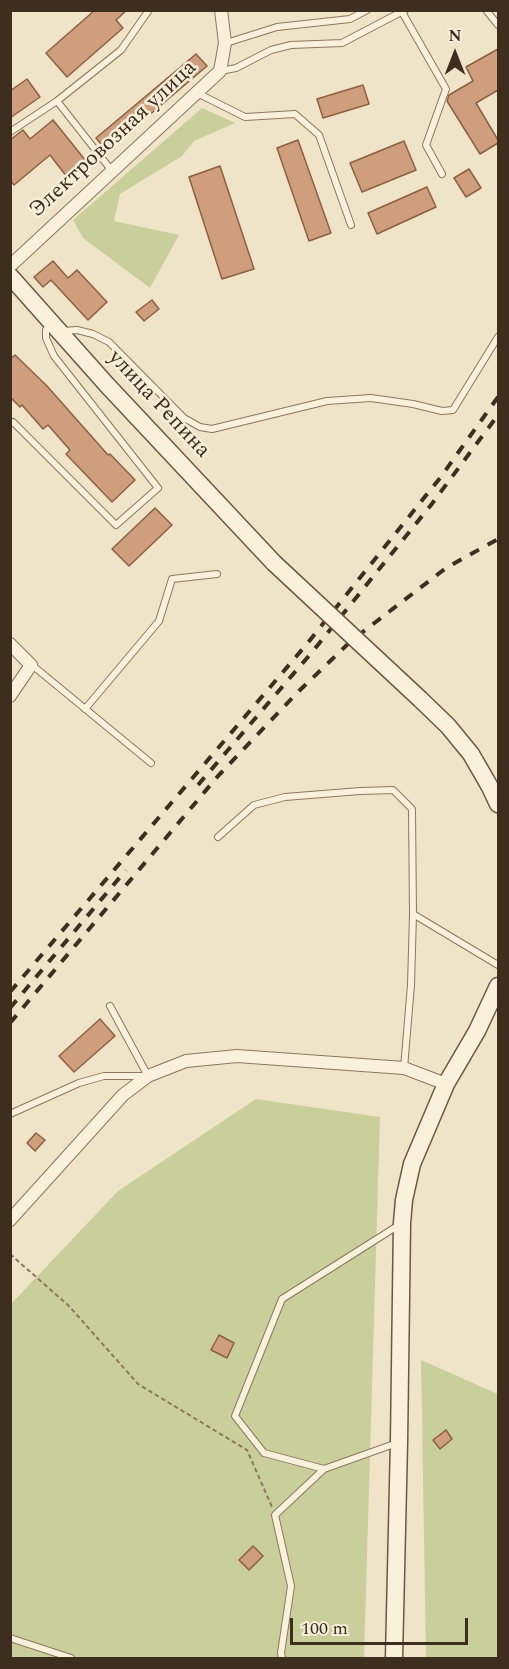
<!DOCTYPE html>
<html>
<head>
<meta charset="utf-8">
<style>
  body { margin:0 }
  #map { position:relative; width:509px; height:1669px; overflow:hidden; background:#f0e4c8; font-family:Spectral,serif }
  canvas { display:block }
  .frame { position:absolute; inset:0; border:12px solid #3d2e20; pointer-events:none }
  .north { position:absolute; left:425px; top:24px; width:60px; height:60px; -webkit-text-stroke:4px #f7eed8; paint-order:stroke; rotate:0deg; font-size:16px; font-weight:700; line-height:24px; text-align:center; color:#3d2e20 }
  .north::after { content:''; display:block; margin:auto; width:21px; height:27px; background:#3d2e20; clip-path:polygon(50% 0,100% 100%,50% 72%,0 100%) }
  .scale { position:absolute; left:290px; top:1618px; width:178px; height:27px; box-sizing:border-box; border:3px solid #3d2e20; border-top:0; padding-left:8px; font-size:18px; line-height:21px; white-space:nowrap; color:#3d2e20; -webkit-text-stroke:4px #f7eed8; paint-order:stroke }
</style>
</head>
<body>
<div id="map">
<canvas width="509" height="1669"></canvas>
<div class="frame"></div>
<div class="north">N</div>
<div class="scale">100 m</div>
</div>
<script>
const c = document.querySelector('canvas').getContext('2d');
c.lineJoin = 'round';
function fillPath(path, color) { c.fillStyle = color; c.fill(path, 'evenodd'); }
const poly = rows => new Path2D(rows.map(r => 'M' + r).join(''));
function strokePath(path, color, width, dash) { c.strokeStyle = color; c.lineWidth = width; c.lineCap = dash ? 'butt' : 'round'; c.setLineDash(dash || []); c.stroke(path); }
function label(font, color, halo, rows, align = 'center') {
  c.font = font + ' Spectral,serif'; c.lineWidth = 5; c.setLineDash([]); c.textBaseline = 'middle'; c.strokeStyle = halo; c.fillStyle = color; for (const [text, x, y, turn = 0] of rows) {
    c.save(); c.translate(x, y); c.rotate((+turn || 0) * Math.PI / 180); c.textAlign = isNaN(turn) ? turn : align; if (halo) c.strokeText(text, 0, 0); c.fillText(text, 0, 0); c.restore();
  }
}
fillPath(poly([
  [202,108,235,123,194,141,182,156,120,194,114,221,179,235,150,288,83,238,73,220],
  [256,1099,380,1117,364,1658,11,1658,10,1305,118,1191],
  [421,1360,498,1394,498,1658,426,1658]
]), '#c9cf9b');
const building = poly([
  [95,10,127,10,116,20,123,28,67,77,46,53,95,10],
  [498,49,498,90,476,103,498,140,498,143,480,154,447,101,449,95,473,81,466,67,498,49],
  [196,54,207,66,107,151,96,138,196,54],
  [27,79,40,97,10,118,10,91,27,79],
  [363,85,369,104,323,118,317,99,363,85],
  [53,120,86,161,67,177,50,155,14,185,10,180,10,140,23,130,30,139,53,120],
  [298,140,331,233,309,241,277,148,298,140],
  [404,141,416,170,362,192,350,163,404,141],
  [220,166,254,269,222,279,189,177,220,166],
  [469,169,481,188,466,197,454,178,469,169],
  [427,187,436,207,377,234,368,213,427,187],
  [53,261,68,278,77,270,107,302,88,320,51,280,43,287,34,277,53,261],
  [152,300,159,309,144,321,136,312,152,300],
  [15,355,47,386,108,455,110,454,135,480,112,502,66,454,70,450,48,425,43,429,22,405,20,407,10,397,10,359,15,355],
  [155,508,172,525,129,566,112,549,155,508],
  [100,1019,115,1036,74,1072,59,1056,100,1019],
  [36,1133,45,1140,35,1151,27,1143,36,1133],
  [219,1335,234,1343,227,1358,211,1350,219,1335],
  [446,1430,452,1439,440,1449,433,1440,446,1430],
  [253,1546,263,1556,249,1570,239,1560,253,1546]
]);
fillPath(building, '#cf9f7d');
strokePath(building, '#8d5f41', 1.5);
const service = poly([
  [486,10,498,25],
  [402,12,446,89,426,145,442,174],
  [226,43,277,27,350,19,367,10],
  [220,71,236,68,271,50,291,45,342,43,405,10],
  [197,93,245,117,295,114,319,135,351,225],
  [57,101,112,171],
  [10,132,57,101,121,50,149,10],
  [63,331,77,330,93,334,109,342,184,418,200,427,212,429,327,401,371,398,413,404,442,411,453,410,498,337],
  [10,424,13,422,116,525,158,488,54,356,46,338,46,330,51,322],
  [32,665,151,763],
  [85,709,159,621,172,579,217,574],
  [218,837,254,805,285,797,360,791,393,790,412,809,413,914,498,965],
  [404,1068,411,985,413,914],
  [10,1114,79,1083,104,1076,148,1076,110,1006],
  [397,1443,324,1469,264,1453,235,1416,282,1299,399,1225],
  [10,1638,71,1658],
  [282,1658,281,1653,291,1586,275,1515,324,1469]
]);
const minor = poly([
  [10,266,220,71,225,43,221,10],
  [10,644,31,665,10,696],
  [10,1220,123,1095,148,1076,186,1061,237,1056,404,1068,446,1084]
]);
const secondary = poly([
  [10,276,107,385,274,563],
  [420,699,448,726,471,754,490,787,498,804],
  [394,1658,399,1442,402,1223,404,1200,412,1164,446,1084,477,1031,498,986]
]);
strokePath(service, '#8d765c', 8);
strokePath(minor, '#8d765c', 14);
strokePath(secondary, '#6f573f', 19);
strokePath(poly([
  [10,1254,69,1306,138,1384,247,1450,272,1507]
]), '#8d765c', 2, [4.5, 3]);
strokePath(service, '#faf1dc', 6);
strokePath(minor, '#faf1dc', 12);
strokePath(secondary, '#faf1dc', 16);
strokePath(poly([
  [198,785,313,651,431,505,498,415],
  [10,992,306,645,440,478,498,397],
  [10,1008,126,870],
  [10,1023,218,776,299,691,351,641,446,568,498,539]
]), '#3d2e20', 4, [10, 10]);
const secondaryBridge = poly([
  [274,563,420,699]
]);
strokePath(secondaryBridge, '#6f573f', 19, []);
strokePath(secondaryBridge, '#faf1dc', 16);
label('22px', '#3d2e20', '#f7eed8', [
  ["Электровозная улица",114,140,-43],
  ["улица Репина",158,405,47]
]);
</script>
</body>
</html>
